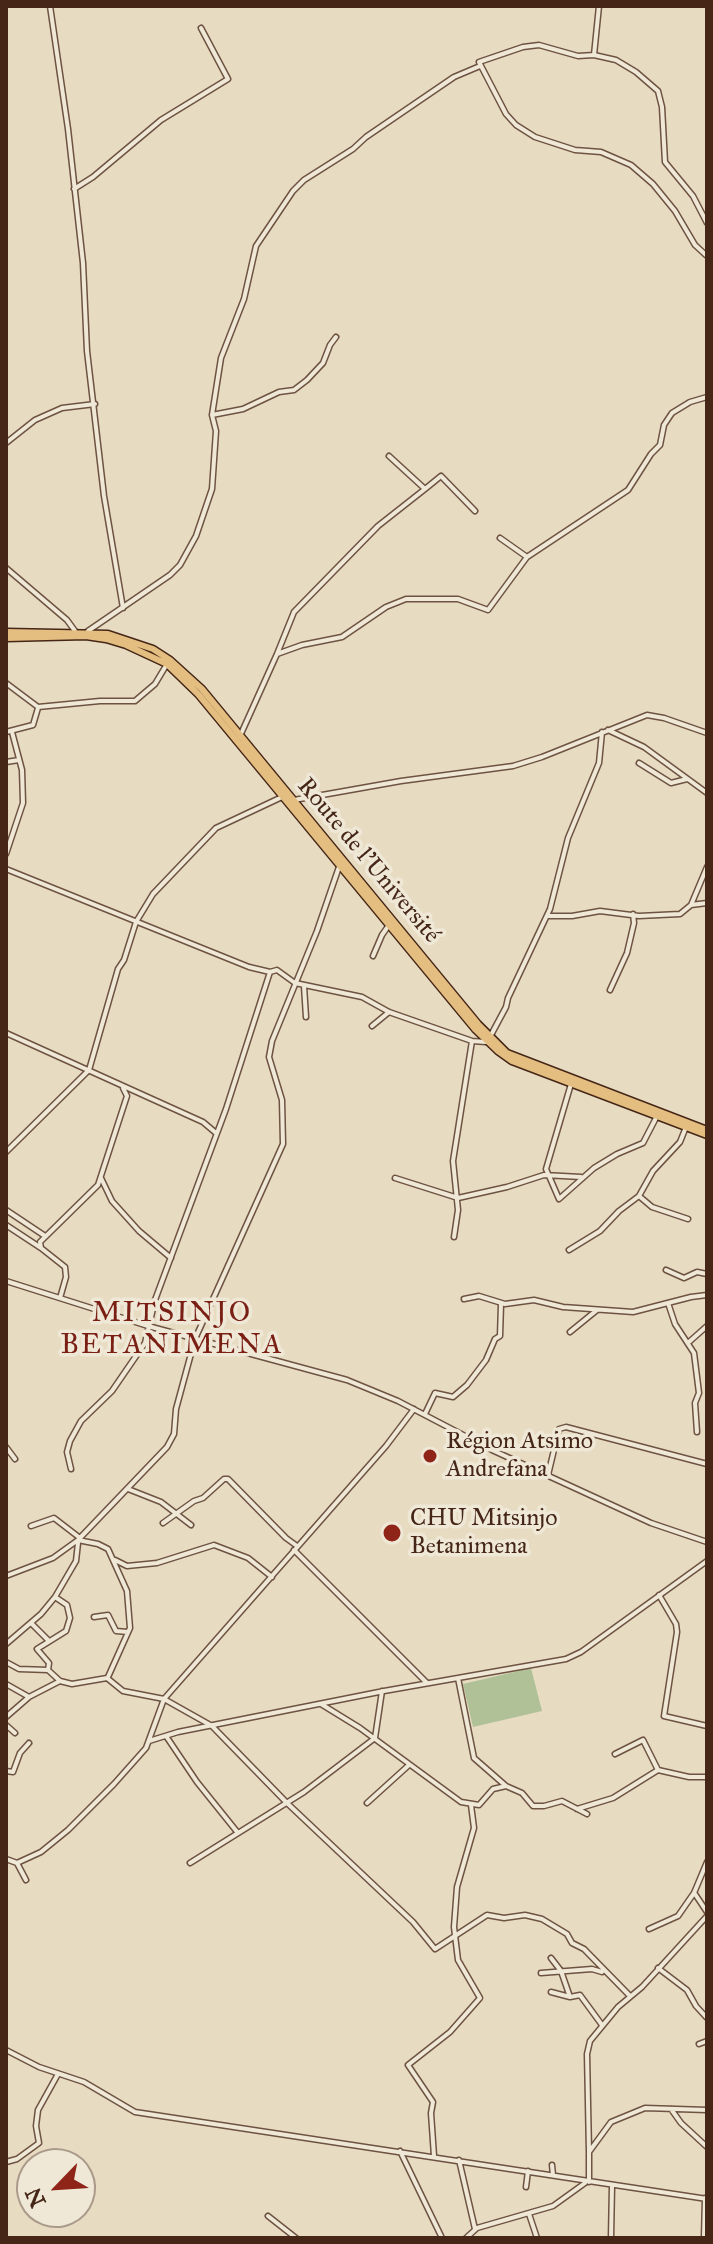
<!DOCTYPE html>
<html>
<head>
<meta charset="utf-8">
<style>
  body { margin:0 }
  #map { position:relative; width:713px; height:2244px; overflow:hidden; background:#e7dbc2; font-family:"IM FELL Great Primer",serif }
  canvas { display:block }
  .frame { position:absolute; inset:0; border:8px solid #452617; pointer-events:none }
  .north { position:absolute; left:16px; top:2148px; width:80px; height:80px; box-sizing:border-box; background:#efe8d7; border:2px solid #ab9a8a; border-radius:50%; rotate:245deg; font-size:22px; font-weight:700; line-height:32px; text-align:center; color:#452617 }
  .north::after { content:''; display:block; margin:auto; width:28px; height:36px; background:#8f2418; clip-path:polygon(50% 0,100% 100%,50% 72%,0 100%) }
</style>
</head>
<body>
<div id="map">
<canvas width="713" height="2244"></canvas>
<div class="frame"></div>
<div class="north">N</div>
</div>
<script>
const c = document.querySelector('canvas').getContext('2d');
c.lineJoin = 'round';
function fillPath(path, color) { c.fillStyle = color; c.fill(path, 'evenodd'); }
const poly = rows => new Path2D(rows.map(r => 'M' + r).join(''));
function strokePath(path, color, width, dash) { c.strokeStyle = color; c.lineWidth = width; c.lineCap = dash ? 'butt' : 'round'; c.setLineDash(dash || []); c.stroke(path); }
function label(font, color, halo, rows, align = 'center') {
  c.font = font + ' "IM FELL Great Primer",serif'; c.lineWidth = 7; c.setLineDash([]); c.textBaseline = 'middle'; c.strokeStyle = halo; c.fillStyle = color; for (const [text, x, y, turn = 0] of rows) {
    c.save(); c.translate(x, y); c.rotate((+turn || 0) * Math.PI / 180); c.textAlign = isNaN(turn) ? turn : align; if (halo) c.strokeText(text, 0, 0); c.fillText(text, 0, 0); c.restore();
  }
}
fillPath(poly([
  [531,1668,542,1711,473,1727,463,1684]
]), '#b0c197');
const minor = poly([
  [50,6,68,129,83,263,87,351,104,496,123,608],
  [594,55,599,6],
  [74,189,93,177,161,120,228,79,201,28],
  [707,223,693,196,665,162,662,107,658,91,636,72,616,60,594,55,578,56,539,45,523,47,479,62,506,114,516,125,535,137,575,150,601,152,631,165,653,184,675,211,695,245,707,256],
  [212,415,243,409,279,392,294,390,307,380,323,363,330,345,336,337],
  [6,443,35,420,62,408,95,404],
  [425,489,441,476,475,511],
  [500,538,527,557],
  [6,568,67,620,75,631],
  [88,631,170,575,180,565,196,536,212,489,216,431,212,415,221,358,244,299,256,246,293,191,304,180,353,149,366,137,454,77,480,66],
  [277,654,294,612,378,526,425,489,389,456],
  [6,683,38,707,100,701,135,701,155,684,167,664],
  [608,730,644,747,707,793],
  [6,732,33,725,38,708],
  [240,736,277,654,302,645,342,637,386,607,406,599,458,599,488,610,527,557,628,490,651,454,660,445,664,425,672,413,690,402,707,397],
  [6,762,19,760],
  [639,763,671,783,687,779],
  [294,800,401,781,513,766,542,757,647,715,664,718,707,733],
  [6,854,23,803,22,770,12,732],
  [707,867,691,905,707,903],
  [6,869,249,967,270,972,277,970,295,983,362,997,389,1012,472,1041,486,1042],
  [547,916,572,916,600,911,639,916,680,914,691,905],
  [373,956,382,935,389,925],
  [304,986,306,1017],
  [610,990,627,953,634,923,633,914],
  [372,1026,389,1012],
  [6,1033,203,1122,216,1133],
  [491,1035,506,1007,508,998,550,909,568,838,599,763,602,732],
  [571,1084,546,1169,559,1199,594,1168,617,1154,643,1143,657,1116],
  [6,1152,89,1070,118,969,124,960,136,922,153,894,216,828,282,797],
  [101,1178,112,1201,139,1231,171,1258],
  [395,1178,458,1198,507,1187,544,1175,581,1177],
  [639,1196,652,1207,688,1219],
  [6,1210,45,1236],
  [6,1225,41,1248],
  [454,1237,458,1210,453,1161,472,1041],
  [569,1250,600,1231,619,1211,639,1196,653,1171,680,1142,686,1127],
  [666,1270,684,1278,697,1272,707,1274],
  [6,1281,148,1326,347,1380,398,1401,492,1450,651,1523,707,1542],
  [60,1298,66,1277,65,1267,41,1248,40,1242,98,1185,127,1096,123,1088],
  [464,1299,479,1296,505,1304,534,1300,563,1307,633,1312,691,1297,707,1295],
  [668,1303,675,1324,694,1353,699,1393,695,1403,697,1432],
  [570,1332,597,1310],
  [689,1342,707,1326],
  [425,1414,435,1393,453,1397,467,1385,486,1360,495,1339,500,1336,501,1304],
  [6,1447,15,1459],
  [71,1469,67,1452,70,1441,81,1421,112,1391,145,1343,155,1300,226,1109,270,972],
  [548,1475,559,1429,566,1427,707,1464],
  [128,1489,161,1502,191,1525],
  [163,1523,194,1501,203,1498,224,1479,228,1479,286,1538,297,1546],
  [31,1526,54,1518,80,1538],
  [78,1540,98,1544,108,1549,127,1591,130,1628,108,1677],
  [294,1550,427,1683],
  [115,1560,127,1566,157,1563,214,1545,248,1558,272,1577],
  [6,1576,53,1558,78,1540,167,1447,174,1434,176,1409,195,1339,283,1144,282,1100,269,1057,272,1041,317,931,339,867],
  [659,1595,676,1624,677,1632,664,1716,707,1726],
  [94,1617,108,1615,116,1631,128,1632],
  [31,1623,49,1641],
  [6,1644,41,1614,55,1597,76,1561,78,1543],
  [6,1662,19,1669,48,1670,60,1681],
  [48,1670,49,1663,37,1649,66,1631,70,1618,67,1605,55,1597],
  [458,1678,474,1758,506,1786],
  [6,1684,29,1697],
  [321,1704,360,1728,461,1802,479,1805,493,1789,506,1786,522,1793,533,1806,544,1806,562,1801,587,1814],
  [6,1717,29,1697,60,1681,72,1684,107,1678,123,1691,164,1699,386,1446,414,1409],
  [6,1725,15,1733],
  [166,1736,197,1782,238,1833],
  [149,1741,178,1732,384,1691,566,1659,581,1652,707,1561],
  [615,1754,643,1740,658,1770],
  [6,1771,13,1772,20,1753,29,1743],
  [367,1803,409,1765],
  [577,1809,613,1798,658,1770,689,1777,707,1777],
  [6,1859,17,1863,41,1852,68,1830,114,1784,146,1748,164,1699,212,1726,287,1803,413,1922,435,1949,487,1915,504,1918,525,1915,542,1919,567,1934,572,1943,584,1949,630,1996],
  [17,1863,26,1880],
  [190,1863,304,1792,375,1738,382,1691],
  [695,1894,707,1912],
  [649,1929,678,1916,694,1893,707,1862],
  [551,1958,561,1971,570,1997],
  [658,1968,687,1990,696,2006,707,2018],
  [541,1973,592,1969,602,1972],
  [551,1992,570,1997,580,1995,602,2025],
  [699,2044,707,2041],
  [6,2050,39,2067,84,2082,135,2112,707,2199],
  [671,2109,681,2123,707,2147],
  [400,2151,442,2238],
  [589,2152,587,2054,590,2041,618,2007,642,1987,707,1916],
  [434,2156,431,2113,433,2102,408,2065,450,2032,480,1998,458,1960,454,1927,457,1887,474,1828,471,1805],
  [459,2160,475,2229],
  [6,2162,17,2159,39,2143,36,2126,38,2110,58,2074],
  [552,2165,553,2175],
  [589,2182,589,2152,611,2122,645,2108,707,2110],
  [526,2187,528,2171],
  [529,2214,537,2238],
  [268,2216,296,2238],
  [466,2238,477,2228,553,2206,585,2183],
  [611,2238,612,2186],
  [704,2238,705,2198]
]);
const major = poly([
  [6,632,108,634,153,649,170,660,202,689,478,1024,507,1053,707,1130],
  [6,638,86,636,106,639,126,645,167,664,198,694,475,1029,498,1051,512,1061,707,1135]
]);
strokePath(minor, '#6e5342', 7);
strokePath(major, '#452617', 9);
strokePath(minor, '#efe8d7', 4);
strokePath(major, '#e4be81', 6);
for (const [x, y, r, color] of [
  [430,1456,8,"#8f2418"],
  [392,1533,10,"#8f2418"]
]) { const dot = new Path2D(); dot.arc(x, y, r, 0, 2 * Math.PI); c.fillStyle = color; c.fill(dot); strokePath(dot, '#efe8d7', 3); }
label('24px', '#452617', '#efe8d7', [
  ["Route de l'Université",368,861,50]
]);
label('24px', '#452617', '#efe8d7', [
  ["Région Atsimo",446,1442],
  ["Andrefana",446,1470],
  ["CHU Mitsinjo",410,1519],
  ["Betanimena",410,1547]
], 'left');
c.letterSpacing = '2px';
label('28px', '#7a1f14', '#efe8d7', [
  ["MITSINJO",172,1314],
  ["BETANIMENA",172,1346]
]);
c.letterSpacing = '0px';
</script>
</body>
</html>
